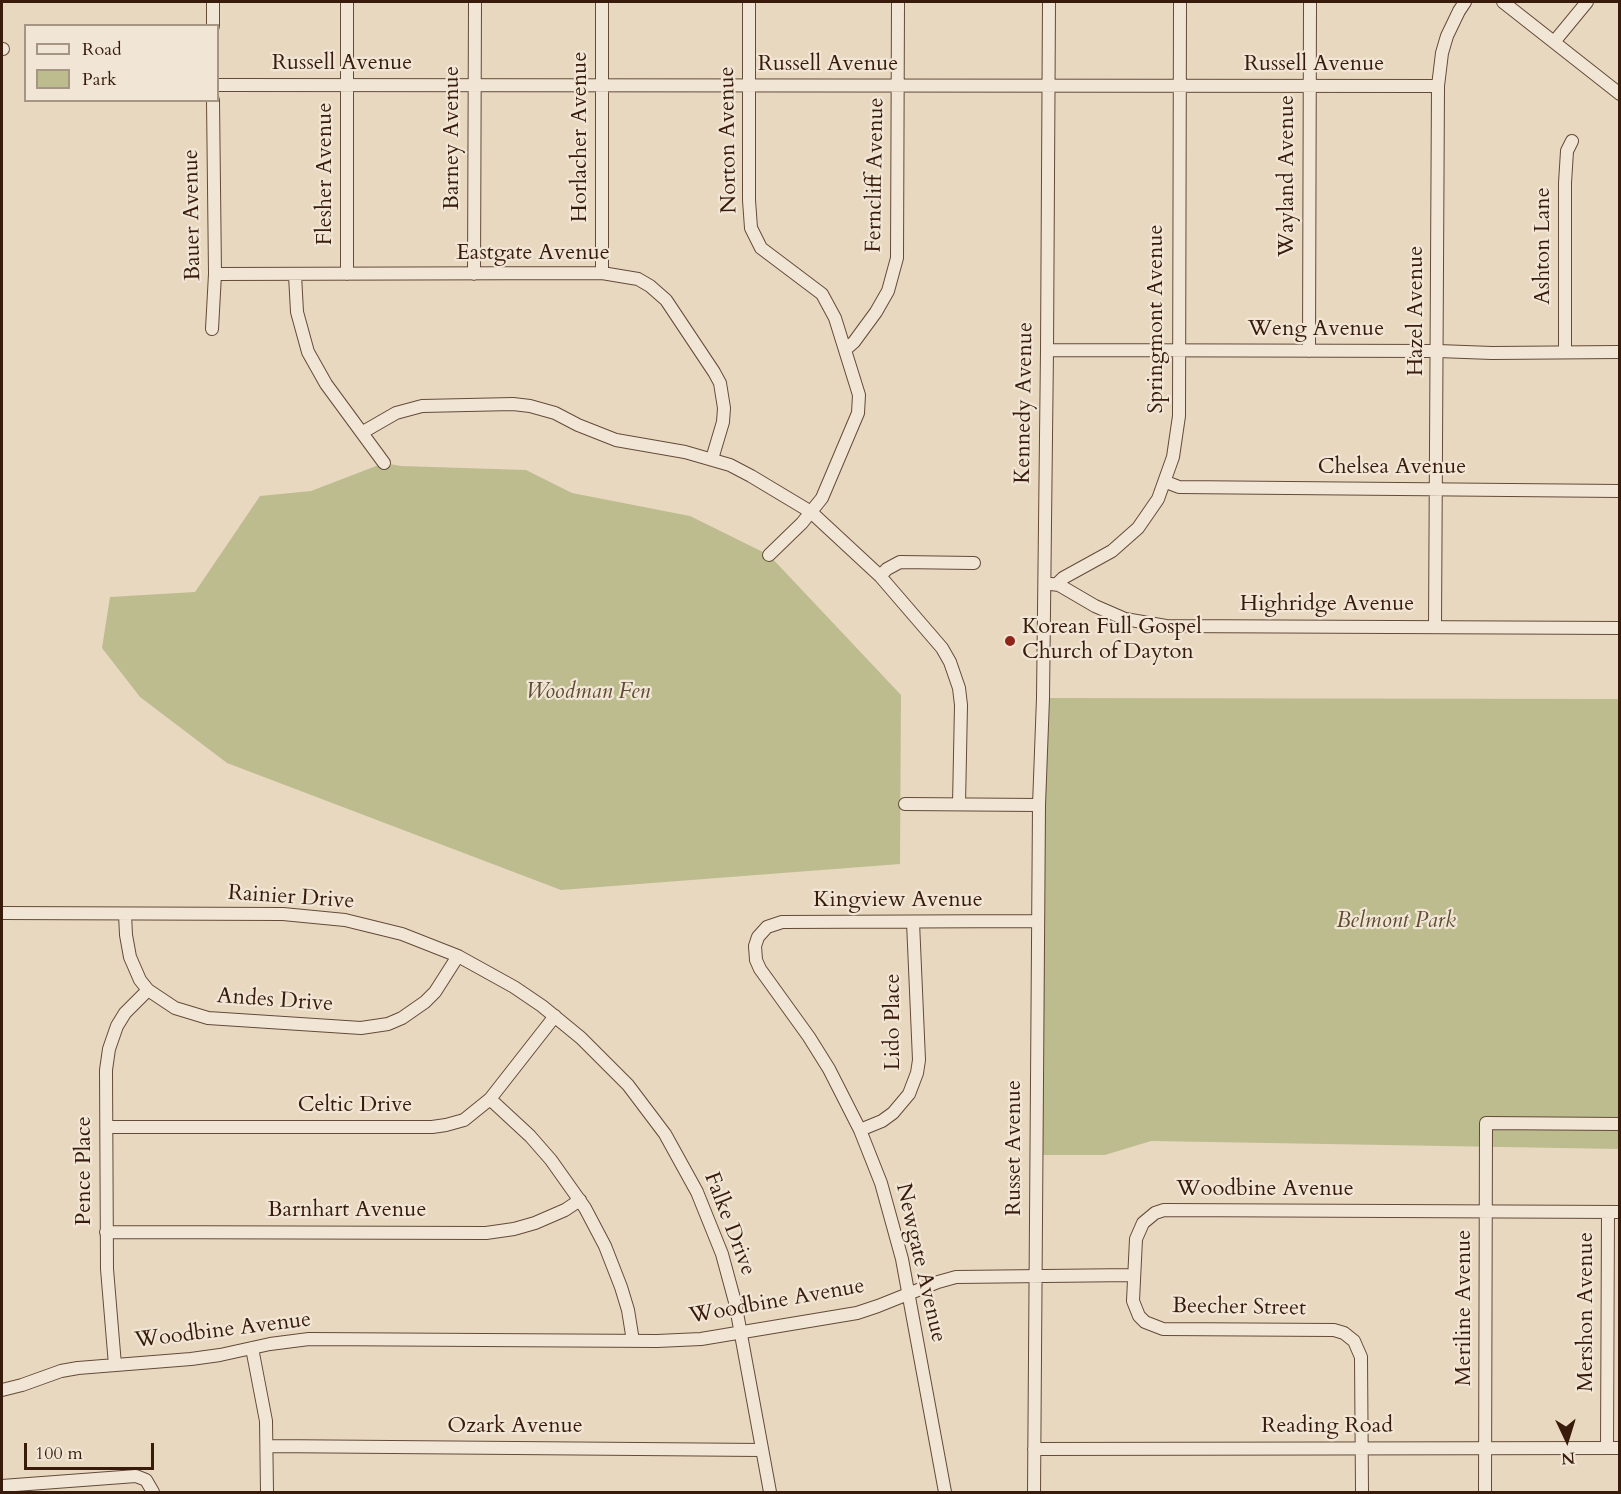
<!DOCTYPE html>
<html>
<head>
<meta charset="utf-8">
<style>
  body { margin:0 }
  #map { position:relative; width:1621px; height:1494px; overflow:hidden; background:#e9d8c0; font-family:Cardo,serif }
  canvas { display:block }
  .frame { position:absolute; inset:0; border:3px solid #381b0a; pointer-events:none }
  .legend { position:absolute; left:24px; top:24px; width:195px; height:78px; box-sizing:border-box; background:#f1e6d6; border:2px solid #a79584; margin:0; padding:8px 10px; list-style:none; font-size:18px; color:#381b0a }
  .legend li { display:flex; align-items:center; gap:12px; height:30px }
  .legend b { width:30px; border:2px solid #a79584 }
  .north { position:absolute; left:1537px; top:1410px; width:60px; height:60px; -webkit-text-stroke:4px #f1e6d6; paint-order:stroke; rotate:176deg; font-size:16px; font-weight:700; line-height:24px; text-align:center; color:#381b0a }
  .north::after { content:''; display:block; margin:auto; width:21px; height:27px; background:#381b0a; clip-path:polygon(50% 0,100% 100%,50% 72%,0 100%) }
  .scale { position:absolute; left:24px; top:1443px; width:130px; height:27px; box-sizing:border-box; border:3px solid #381b0a; border-top:0; padding-left:8px; font-size:18px; line-height:21px; white-space:nowrap; color:#381b0a; -webkit-text-stroke:4px #f1e6d6; paint-order:stroke }
</style>
</head>
<body>
<div id="map">
<canvas width="1621" height="1494"></canvas>
<div class="frame"></div>
<ul class="legend">
<li><b style="height:8px;background:#f1e6d6"></b>Road</li>
<li><b style="height:16px;background:#bdbc8e"></b>Park</li>
</ul>
<div class="north">N</div>
<div class="scale">100 m</div>
</div>
<script>
const c = document.querySelector('canvas').getContext('2d');
c.lineJoin = 'round';
function fillPath(path, color) { c.fillStyle = color; c.fill(path, 'evenodd'); }
const poly = rows => new Path2D(rows.map(r => 'M' + r).join(''));
function strokePath(path, color, width, dash) { c.strokeStyle = color; c.lineWidth = width; c.lineCap = dash ? 'butt' : 'round'; c.setLineDash(dash || []); c.stroke(path); }
function label(font, color, halo, rows, align = 'center') {
  c.font = font + ' Cardo,serif'; c.lineWidth = 4.5; c.setLineDash([]); c.textBaseline = 'middle'; c.strokeStyle = halo; c.fillStyle = color; for (const [text, x, y, turn = 0] of rows) {
    c.save(); c.translate(x, y); c.rotate((+turn || 0) * Math.PI / 180); c.textAlign = isNaN(turn) ? turn : align; if (halo) c.strokeText(text, 0, 0); c.fillText(text, 0, 0); c.restore();
  }
}
fillPath(poly([
  [384,463,401,466,526,470,572,493,690,516,769,555,901,695,900,864,561,890,227,763,140,697,102,648,110,597,195,592,260,496,311,491],
  [1043,698,1619,699,1619,1149,1151,1141,1105,1155,1036,1155]
]), '#bdbc8e');
const minor = poly([
  [213,2,213,26],
  [347,2,347,274],
  [602,2,602,273],
  [749,2,749,200,751,228,761,248,822,294,835,318,859,395,858,413,822,498,802,523,769,555],
  [1503,2,1620,94],
  [1554,42,1587,2],
  [2,49,3,49],
  [218,85,1438,86],
  [215,274,602,273,638,279,650,286,666,300,714,372,720,383,724,408,723,422,712,459],
  [474,274,475,2],
  [295,275,297,312,308,352,326,384,384,463],
  [212,329,215,274,213,100],
  [846,349,854,342,876,312,888,291,897,258,898,2],
  [1047,350,1438,351,1492,353,1620,352],
  [1309,351,1310,2],
  [1565,352,1565,183,1567,151,1572,141],
  [363,432,396,413,422,406,513,404,530,406,555,413,578,425,616,440,685,452,730,465,751,476,811,512,880,576,942,648,950,662,959,688,961,705,959,804],
  [1166,482,1179,487,1620,491],
  [880,576,887,569,900,562,974,563],
  [1051,584,1059,585,1095,606,1125,619,1166,626,1620,628],
  [1057,584,1063,578,1112,551,1138,528,1158,499,1173,457,1179,416,1180,2],
  [1435,627,1438,86,1442,53,1447,36,1459,11,1465,2],
  [905,804,1039,805],
  [2,913,283,914,345,920,402,934,458,956,514,987,542,1006,581,1038,628,1085,665,1134,697,1192,722,1254,735,1302,770,1492],
  [125,914,126,935,130,957,140,980,148,990,175,1008,208,1018,361,1028,388,1024,402,1018,425,1002,435,992,458,956],
  [490,1099,530,1136,551,1160,585,1208,605,1246,621,1287,628,1310,633,1341],
  [107,1127,432,1127,446,1125,464,1120,490,1099,555,1016],
  [860,1130,882,1121,893,1113,909,1094,917,1073,919,1060,913,922],
  [106,1232,486,1233,514,1229,535,1223,565,1210,580,1200],
  [252,1348,266,1421,267,1492],
  [115,1365,107,1269,106,1070,109,1049,117,1026,125,1013,148,990],
  [2,1390,22,1385,61,1371,78,1368,191,1359,220,1355,270,1344,309,1339,657,1341,701,1339,857,1313,878,1306,938,1282,956,1277,1133,1275],
  [268,1446,762,1450],
  [1607,1448,1608,1212],
  [1034,1449,1620,1448],
  [2,1486,136,1476,146,1480,153,1492],
  [945,1492,902,1259,881,1183,860,1130,829,1069,809,1037,760,969,756,960,755,946,758,937,767,927,782,922,1038,921],
  [1034,1492,1039,805,1043,698,1047,350,1049,2],
  [1362,1492,1361,1357,1354,1341,1344,1333,1334,1330,1163,1329,1145,1322,1139,1316,1133,1301,1136,1239,1143,1223,1155,1213,1164,1210,1620,1212],
  [1485,1492,1486,1123,1620,1124]
]);
strokePath(minor, '#644a38', 14);
strokePath(minor, '#f1e6d6', 12);
for (const [x, y, r, color] of [
  [1010,641,6,"#8f2418"]
]) { const dot = new Path2D(); dot.arc(x, y, r, 0, 2 * Math.PI); c.fillStyle = color; c.fill(dot); strokePath(dot, '#f1e6d6', 2); }
label('22px', '#381b0a', '#f1e6d6', [
  ["Russell Avenue",342,64],
  ["Russell Avenue",828,65],
  ["Russell Avenue",1314,65],
  ["Horlacher Avenue",581,137,-90],
  ["Barney Avenue",453,138,-90],
  ["Norton Avenue",729,140,-91],
  ["Flesher Avenue",326,174,-90],
  ["Ferncliff Avenue",876,175,-89],
  ["Wayland Avenue",1288,176,-90],
  ["Bauer Avenue",193,215,-91],
  ["Ashton Lane",1544,246,-90],
  ["Eastgate Avenue",533,254],
  ["Hazel Avenue",1417,311,-90],
  ["Springmont Avenue",1157,319,-90],
  ["Weng Avenue",1316,330],
  ["Kennedy Avenue",1025,403,-89],
  ["Chelsea Avenue",1392,468],
  ["Highridge Avenue",1327,605],
  ["Rainier Drive",291,898,4],
  ["Kingview Avenue",898,901],
  ["Andes Drive",275,1001,4],
  ["Lido Place",894,1022,-90],
  ["Celtic Drive",355,1106],
  ["Russet Avenue",1015,1148,-90],
  ["Pence Place",85,1171,-90],
  ["Woodbine Avenue",1265,1190],
  ["Barnhart Avenue",347,1211],
  ["Falke Drive",729,1224,69],
  ["Newgate Avenue",920,1263,77],
  ["Woodbine Avenue",777,1302,-10],
  ["Beecher Street",1239,1308,1],
  ["Meriline Avenue",1465,1308,-90],
  ["Mershon Avenue",1587,1312,-90],
  ["Woodbine Avenue",223,1331,-7],
  ["Ozark Avenue",515,1427],
  ["Reading Road",1327,1427]
]);
label('22px', '#381b0a', '#f1e6d6', [
  ["Korean Full Gospel",1022,628],
  ["Church of Dayton",1022,653]
], 'left');
label('italic 22px', '#604b32', '#f1e6d6', [
  ["Woodman Fen",588,693],
  ["Belmont Park",1396,922]
]);
</script>
</body>
</html>
